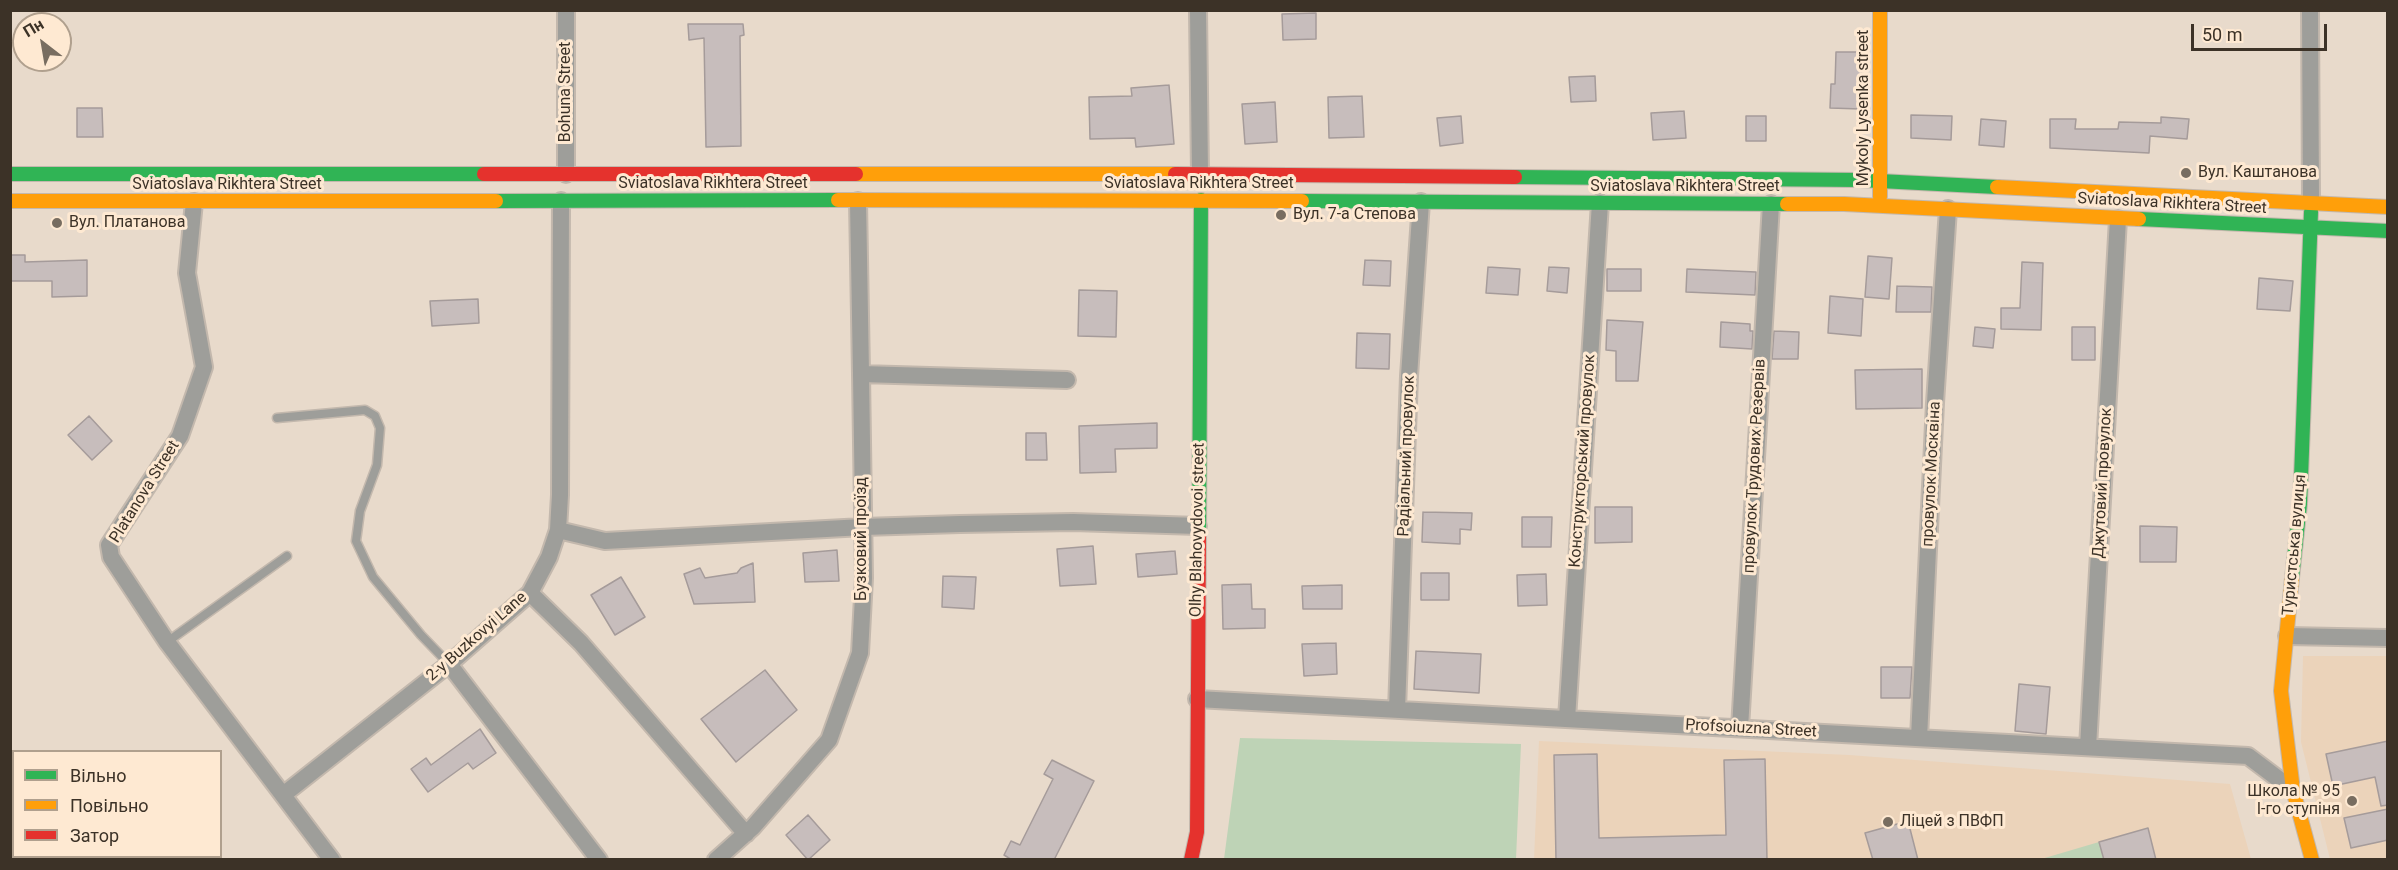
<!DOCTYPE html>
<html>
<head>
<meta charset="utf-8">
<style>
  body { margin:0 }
  #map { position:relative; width:2398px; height:870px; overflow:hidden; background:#e8dacb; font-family:Roboto,sans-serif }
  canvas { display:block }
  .frame { position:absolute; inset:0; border:12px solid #3c3227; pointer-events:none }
  .legend { position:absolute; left:12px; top:750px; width:210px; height:108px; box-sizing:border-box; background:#fee9d2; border:2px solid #b0a08e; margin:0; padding:8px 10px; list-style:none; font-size:18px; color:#3c3227 }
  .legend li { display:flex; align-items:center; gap:12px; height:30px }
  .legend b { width:30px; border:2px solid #b0a08e }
  .north { position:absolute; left:12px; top:12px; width:60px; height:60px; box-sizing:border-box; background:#fee9d2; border:2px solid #b0a08e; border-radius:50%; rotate:329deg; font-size:16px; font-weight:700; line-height:24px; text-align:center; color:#3c3227 }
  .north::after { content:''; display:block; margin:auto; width:21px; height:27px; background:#786d60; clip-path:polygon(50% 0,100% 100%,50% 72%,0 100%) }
  .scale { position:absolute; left:2191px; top:24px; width:136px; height:27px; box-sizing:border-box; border:3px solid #3c3227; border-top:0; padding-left:8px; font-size:18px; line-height:21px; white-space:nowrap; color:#3c3227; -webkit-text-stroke:4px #fee9d2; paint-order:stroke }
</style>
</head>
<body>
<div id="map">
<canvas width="2398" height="870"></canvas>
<div class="frame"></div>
<ul class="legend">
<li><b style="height:8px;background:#30b455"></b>Вільно</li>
<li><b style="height:8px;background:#ff9f0a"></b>Повільно</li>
<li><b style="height:8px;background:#e5322d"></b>Затор</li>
</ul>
<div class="north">Пн</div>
<div class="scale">50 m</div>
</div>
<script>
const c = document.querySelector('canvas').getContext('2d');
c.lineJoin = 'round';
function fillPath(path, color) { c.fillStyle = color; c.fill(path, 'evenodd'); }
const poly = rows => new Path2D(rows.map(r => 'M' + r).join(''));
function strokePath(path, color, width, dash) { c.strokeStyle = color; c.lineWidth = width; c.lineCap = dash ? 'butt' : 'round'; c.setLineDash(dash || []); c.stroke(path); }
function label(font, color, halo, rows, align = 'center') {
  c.font = font + ' Roboto,sans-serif'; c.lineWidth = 6; c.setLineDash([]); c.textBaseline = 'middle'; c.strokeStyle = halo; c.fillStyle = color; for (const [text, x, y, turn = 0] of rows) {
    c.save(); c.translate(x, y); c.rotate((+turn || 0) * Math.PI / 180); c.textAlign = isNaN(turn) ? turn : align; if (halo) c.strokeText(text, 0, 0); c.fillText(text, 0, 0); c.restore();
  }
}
fillPath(poly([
  [2303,656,2387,656,2387,859,2330,859,2301,742],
  [1539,741,1849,755,2230,784,2251,859,1534,860]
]), '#ebd3ba');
fillPath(poly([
  [1240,738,1521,744,1516,859,1224,859],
  [2099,842,2104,859,2038,860]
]), '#bed3b6');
const building = poly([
  [1316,13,1316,39,1283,40,1282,14,1316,13],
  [688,24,743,24,744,35,740,36,741,146,706,147,704,38,689,40,688,24],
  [1836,52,1862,52,1861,109,1830,108,1831,84,1835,84,1836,52],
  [1595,76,1596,101,1571,102,1569,77,1595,76],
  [1169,85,1174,144,1136,147,1135,138,1090,139,1089,97,1132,96,1131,88,1169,85],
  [1362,96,1364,137,1329,138,1328,97,1362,96],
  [1275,102,1277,142,1245,144,1242,104,1275,102],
  [77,108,102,108,103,137,77,137,77,108],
  [1684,111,1686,138,1653,140,1651,113,1684,111],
  [1911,115,1952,116,1951,140,1911,138,1911,115],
  [1461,116,1463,143,1440,146,1437,118,1461,116],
  [1746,116,1766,116,1766,141,1746,141,1746,116],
  [2161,117,2189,119,2187,139,2150,136,2149,153,2050,148,2050,119,2076,119,2075,129,2118,129,2119,122,2161,123,2161,117],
  [1981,119,2006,121,2004,147,1979,145,1981,119],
  [10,255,25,255,25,262,87,260,87,296,52,297,52,281,10,281,10,255],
  [1868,256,1892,258,1889,299,1865,297,1868,256],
  [1365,260,1391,261,1390,286,1363,285,1365,260],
  [2022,262,2043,263,2041,330,2001,329,2001,308,2020,308,2022,262],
  [1488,267,1520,269,1518,295,1486,293,1488,267],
  [1549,267,1569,268,1567,293,1547,291,1549,267],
  [1607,269,1641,269,1641,291,1607,291,1607,269],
  [1687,269,1756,272,1755,295,1686,292,1687,269],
  [2259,278,2293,281,2290,311,2257,309,2259,278],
  [1897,286,1932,287,1931,312,1896,312,1897,286],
  [1079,290,1117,291,1116,337,1078,336,1079,290],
  [1830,296,1863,299,1861,336,1828,333,1830,296],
  [478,299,479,323,432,326,430,301,478,299],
  [1607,320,1643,322,1638,381,1616,381,1616,351,1606,350,1607,320],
  [1721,322,1750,324,1750,331,1753,331,1752,349,1720,347,1721,322],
  [1975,327,1995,329,1993,348,1973,346,1975,327],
  [2072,327,2095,327,2095,360,2072,360,2072,327],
  [1774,331,1799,332,1798,359,1772,359,1774,331],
  [1357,333,1390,334,1389,369,1356,368,1357,333],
  [1922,369,1922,408,1856,409,1855,370,1922,369],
  [89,416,112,441,92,460,68,435,89,416],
  [1157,423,1157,448,1115,449,1116,472,1080,473,1079,426,1157,423],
  [1026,433,1046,433,1047,460,1026,460,1026,433],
  [1595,507,1632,507,1632,542,1595,543,1595,507],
  [1423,512,1472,513,1471,530,1460,529,1460,544,1422,542,1423,512],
  [1522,517,1552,517,1551,547,1522,547,1522,517],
  [2140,526,2177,527,2176,562,2140,562,2140,526],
  [1093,546,1096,584,1060,586,1057,549,1093,546],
  [837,550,839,581,805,582,803,553,837,550],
  [1175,551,1177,574,1138,577,1136,554,1175,551],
  [753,563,755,602,694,604,684,574,700,568,705,578,737,573,741,568,753,563],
  [1421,573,1449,573,1449,600,1421,600,1421,573],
  [1546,574,1547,605,1518,606,1517,575,1546,574],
  [943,576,976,577,974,609,942,607,943,576],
  [621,577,645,617,615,635,591,595,621,577],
  [1251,584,1252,609,1265,609,1265,628,1223,629,1222,585,1251,584],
  [1342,585,1342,609,1303,609,1302,586,1342,585],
  [1336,643,1337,674,1304,676,1302,644,1336,643],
  [1416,651,1481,654,1479,693,1414,689,1416,651],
  [1881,667,1912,667,1910,698,1881,698,1881,667],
  [765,670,797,710,736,762,701,719,765,670],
  [2019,684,2050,687,2046,734,2015,731,2019,684],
  [480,729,496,753,473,769,468,763,428,792,411,769,426,758,431,765,480,729],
  [2388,741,2388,805,2381,806,2375,777,2333,786,2326,754,2388,741],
  [1597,754,1599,838,1726,835,1724,760,1765,759,1767,860,1556,860,1554,755,1597,754],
  [1052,760,1094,781,1054,860,1012,860,1004,855,1011,841,1020,845,1053,779,1044,774,1052,760],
  [2388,809,2388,840,2351,848,2344,818,2388,809],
  [808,815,830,840,808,860,786,835,808,815],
  [1908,821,1918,860,1873,860,1865,833,1908,821],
  [2148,828,2156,860,2104,860,2099,842,2148,828]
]);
fillPath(building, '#c7bdbc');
strokePath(building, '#a59b9a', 1.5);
const lane = poly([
  [277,418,365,410,375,416,380,428,377,465,360,511,356,541,373,577,421,635,449,664],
  [167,642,287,556]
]);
const street = poly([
  [1198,10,1200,174],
  [2310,10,2311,203],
  [566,174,566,10],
  [858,201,861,374],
  [194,202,187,273,204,367,180,436,109,545,111,557,167,642,332,860],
  [558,530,605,541,863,527,960,524,1073,522,1198,526],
  [530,593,581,643,746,834],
  [2287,636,2388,638],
  [449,664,599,860],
  [1197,699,2248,756,2293,790],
  [1397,710,1409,376,1421,202],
  [1567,719,1600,203],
  [1740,728,1771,204],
  [1919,738,1935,403,1948,209],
  [2088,747,2118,219],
  [283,795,449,664,530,593,549,557,558,530,560,495,561,201],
  [716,860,753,827,829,740,860,653,864,578,861,374,1067,380]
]);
const fast = poly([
  [10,174,484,174],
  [1515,177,1860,180,1997,187],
  [496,201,838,200],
  [1302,201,1787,204],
  [2139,219,2388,231],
  [1199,536,1201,200],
  [2292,578,2300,504,2311,212]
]);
const slow = poly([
  [1880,10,1880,197],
  [856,174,1175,174],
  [1997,187,2388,207],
  [838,200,1302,201],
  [10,201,496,201],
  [1787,204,1844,204,2139,219],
  [2292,578,2281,691,2293,790,2312,860]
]);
const jam = poly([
  [484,174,856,174],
  [1175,174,1515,177],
  [1191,860,1197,832,1199,536]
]);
strokePath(lane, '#c3b8ad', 11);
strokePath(street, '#c3b8ad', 20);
strokePath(fast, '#c3b8ad', 16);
strokePath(slow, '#c3b8ad', 16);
strokePath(jam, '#c3b8ad', 16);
strokePath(lane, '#9e9e9a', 8);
strokePath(street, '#9e9e9a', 16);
strokePath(fast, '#30b455', 14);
strokePath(slow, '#ff9f0a', 14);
strokePath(jam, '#e5322d', 14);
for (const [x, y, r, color] of [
  [2186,173,6,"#786d60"],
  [1281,215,6,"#786d60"],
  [57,223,6,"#786d60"],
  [2352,801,6,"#786d60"],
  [1888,822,6,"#786d60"]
]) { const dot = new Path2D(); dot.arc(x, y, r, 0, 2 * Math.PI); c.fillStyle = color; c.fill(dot); strokePath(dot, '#fee9d2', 2); }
label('16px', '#3c3227', '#fee9d2', [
  ["Bohuna Street",566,92,-90],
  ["Mykoly Lysenka street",1864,108,-90],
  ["Sviatoslava Rikhtera Street",713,184],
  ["Sviatoslava Rikhtera Street",1199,184],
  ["Sviatoslava Rikhtera Street",227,185],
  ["Sviatoslava Rikhtera Street",1685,187],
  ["Sviatoslava Rikhtera Street",2172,204,3],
  ["Радіальний провулок",1407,456,-88],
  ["Конструкторський провулок",1583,461,-86],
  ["провулок Трудових Резервів",1755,466,-87],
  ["провулок Москвіна",1932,474,-87],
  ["Джутовий провулок",2103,483,-87],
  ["Platanova Street",145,492,-58],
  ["Olhy Blahovydovoi street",1198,530,-89],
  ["Бузковий проїзд",862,539,-90],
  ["Туристська вулиця",2295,545,-85],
  ["2-y Buzkovyi Lane",477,637,-41],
  ["Profsoiuzna Street",1751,729,3]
]);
label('16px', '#3c3227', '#fee9d2', [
  ["Вул. Каштанова",2198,173],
  ["Вул. 7-а Степова",1293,215],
  ["Вул. Платанова",69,223],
  ["Школа № 95",2340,792,"right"],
  ["І-го ступіня",2340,810,"right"],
  ["Ліцей з ПВФП",1900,822]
], 'left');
</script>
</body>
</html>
